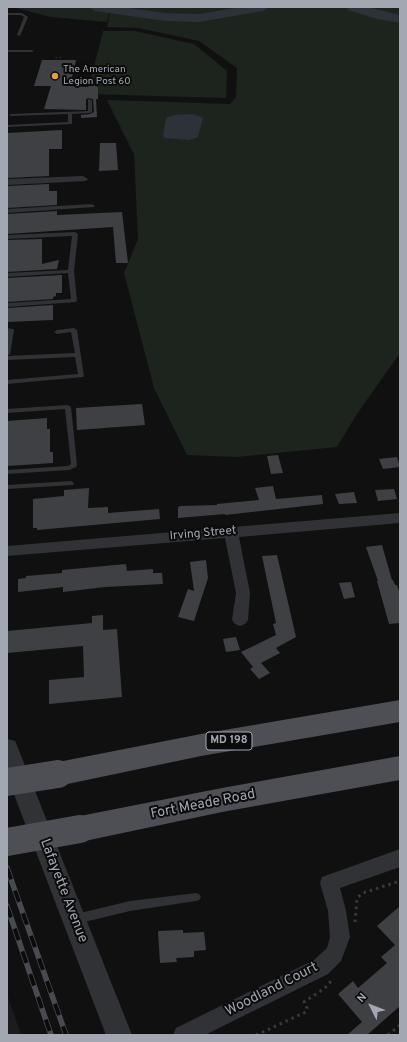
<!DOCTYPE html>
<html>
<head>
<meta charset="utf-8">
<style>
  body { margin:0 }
  #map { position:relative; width:407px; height:1042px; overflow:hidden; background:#101011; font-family:Overpass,sans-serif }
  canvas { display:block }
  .frame { position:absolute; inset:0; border:8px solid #a2a7b1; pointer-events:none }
  .north { position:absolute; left:351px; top:986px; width:40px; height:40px; -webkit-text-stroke:3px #0b0b0c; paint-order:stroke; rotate:312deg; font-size:11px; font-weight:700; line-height:16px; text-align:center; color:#a2a7b1 }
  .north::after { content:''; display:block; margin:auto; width:14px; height:18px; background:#a2a7b1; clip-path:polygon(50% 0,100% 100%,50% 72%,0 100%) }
</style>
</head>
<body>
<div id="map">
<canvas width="407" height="1042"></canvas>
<div class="frame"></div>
<div class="north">N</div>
</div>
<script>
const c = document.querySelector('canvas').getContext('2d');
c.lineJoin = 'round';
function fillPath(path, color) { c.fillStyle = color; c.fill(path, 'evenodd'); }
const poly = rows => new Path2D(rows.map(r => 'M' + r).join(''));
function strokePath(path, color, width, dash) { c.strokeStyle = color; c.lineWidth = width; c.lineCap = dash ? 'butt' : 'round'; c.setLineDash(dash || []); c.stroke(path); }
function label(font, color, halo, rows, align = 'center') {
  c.font = font + ' Overpass,sans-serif'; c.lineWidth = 4; c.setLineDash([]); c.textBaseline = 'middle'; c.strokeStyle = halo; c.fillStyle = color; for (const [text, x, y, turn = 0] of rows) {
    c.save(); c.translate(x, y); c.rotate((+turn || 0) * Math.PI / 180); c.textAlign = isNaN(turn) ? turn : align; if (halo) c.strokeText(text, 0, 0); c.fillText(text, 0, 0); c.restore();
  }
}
fillPath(poly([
  [7,994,21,1035,7,1035]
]), '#1c1c1e');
fillPath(poly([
  [12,7,110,7,107,22,51,17],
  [111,7,400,7,400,353,357,414,337,447,237,457,187,455,154,388,124,273,138,239,134,154,107,100,230,104,236,97,237,68,199,41,138,28,107,27],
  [103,31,135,31,194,44,227,71,226,98,87,94]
]), '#1d231d');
fillPath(poly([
  [193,114,203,118,198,137,189,140,164,138,163,136,166,118,174,115]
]), '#2b3339');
fillPath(poly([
  [89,7,122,7,165,13,199,14,240,7,269,7,263,11,199,22,165,21,95,11,89,7],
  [347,7,367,7,400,15,400,23,377,19,348,10,347,7]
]), '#2b3339');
fillPath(poly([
  [42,60,76,60,70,86,87,87,92,85,98,87,98,99,96,99,97,117,81,118,81,115,90,114,94,112,93,99,88,98,86,99,86,110,44,109,51,86,34,86],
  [62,130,62,149,49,149,49,176,7,178,7,133],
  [100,143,116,143,118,170,99,171],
  [49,184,49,191,57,191,57,205,7,208,7,186],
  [57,211,57,215,122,212,128,263,116,263,113,227,7,234,7,214],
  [42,239,42,264,59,260,57,269,7,272,7,240],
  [62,275,62,293,56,293,56,296,53,297,53,299,7,302,7,278],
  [53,305,53,320,7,322,7,308],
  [142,404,145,425,77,430,76,408],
  [47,418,47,429,50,429,50,452,53,452,53,463,7,466,7,421],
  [278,455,283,473,271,474,267,456],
  [397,457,400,467,383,469,379,459],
  [273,486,276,499,322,495,323,504,225,515,225,514,178,518,178,507,180,506,217,505,217,504,259,500,255,488],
  [89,488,88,508,108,507,108,513,159,509,160,519,37,530,37,528,33,528,33,499,64,496,64,490],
  [394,489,397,499,378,501,375,490],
  [354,492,357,503,339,504,335,494],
  [382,545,392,580,393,580,395,585,397,585,400,594,400,623,389,624,377,581,378,581,366,547],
  [277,555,296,637,276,648,280,653,261,663,270,673,259,679,250,669,253,667,241,652,276,635,273,624,276,623,262,556],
  [206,560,208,578,194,621,178,617,188,589,194,591,190,562],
  [126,564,127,571,153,569,153,573,162,573,163,584,105,587,63,592,63,587,18,592,18,579,26,578,26,576,62,573,62,570],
  [351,582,355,597,344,599,339,583],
  [103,615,103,630,117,629,122,697,49,704,49,680,84,677,83,646,7,653,7,631,92,623,92,616],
  [236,637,240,650,226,652,223,639],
  [400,906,400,1006,367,1035,347,1035,362,1022,338,994,353,981,358,988,387,963,381,957,395,945,377,926],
  [183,930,183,933,204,932,206,950,194,951,194,957,176,958,177,962,160,963,158,931]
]), '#3f4044');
strokePath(poly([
  [56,58,57,56],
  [60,58,61,56]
]), '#37393d', 1.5, [1, 2]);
strokePath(poly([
  [355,922,357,898,363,893,400,881],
  [256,1035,306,1012,307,1008,304,1002,325,988,333,979],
  [388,1035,400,1025]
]), '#37393d', 3, [2.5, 4]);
fillPath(poly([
  [7,13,22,13,28,17,20,36,17,35,24,17,21,15,7,15,7,13],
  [7,50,32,50,34,51,32,52,7,52,7,50],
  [88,99,92,100,92,112,90,113,72,114,72,124,7,127,7,125,68,122,68,114,11,116,9,115,11,114,88,111,88,99],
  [92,204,95,206,94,207,7,213,7,209,92,204],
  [75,232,78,234,74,271,77,301,76,302,7,307,7,303,71,299,68,273,7,277,7,273,68,270,72,236,7,239,7,235,75,232],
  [7,328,13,329,14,330,10,354,7,356,7,328],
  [74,328,77,330,84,376,83,377,7,384,7,380,78,374,75,357,7,360,7,356,75,353,71,332,57,334,54,332,57,330,74,328],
  [68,405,71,407,77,465,76,467,69,470,7,474,7,470,68,466,71,464,65,409,7,413,7,409,68,405],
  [71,481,74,483,73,485,7,489,7,485,71,481],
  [196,893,199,894,201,897,199,900,196,901,130,911,76,924,73,922,71,919,73,916,76,914,130,901,196,893]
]), '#313236');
fillPath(poly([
  [83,176,88,179,86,181,7,185,7,179,83,176],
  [400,513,400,523,239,537,250,593,248,620,245,624,240,626,235,624,232,620,236,593,225,538,7,556,7,546,400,513],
  [400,849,400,867,340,888,346,911,350,937,341,961,328,974,205,1035,173,1035,176,1028,314,960,327,948,330,937,328,911,320,883,322,877,400,849]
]), '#313236');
fillPath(poly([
  [7,739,15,741,18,748,132,1035,106,1035,7,776,7,739]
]), '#313236');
fillPath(poly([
  [400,700,400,722,201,756,58,786,48,782,45,774,48,766,58,762,201,734,400,700],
  [400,756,400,780,222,812,80,842,70,838,66,829,70,820,80,816,222,788,400,756]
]), '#4e4f55');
const rail = poly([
  [7,868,66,1035],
  [7,906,51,1035]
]);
strokePath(rail, '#494a4f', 5.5);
strokePath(rail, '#0b0b0c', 4, [12]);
strokePath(poly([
  [7,782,58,774],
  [7,842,80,829]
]), '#4e4f55', 28);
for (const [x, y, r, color] of [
  [55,76,4,"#e2a037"]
]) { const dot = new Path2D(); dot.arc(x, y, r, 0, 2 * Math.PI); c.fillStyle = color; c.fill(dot); strokePath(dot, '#0b0b0c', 1.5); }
label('10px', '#a2a7b1', '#0b0b0c', [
  ["The American",63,70],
  ["Legion Post 60",63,82]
], 'left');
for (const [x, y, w] of [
  [229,741,46]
]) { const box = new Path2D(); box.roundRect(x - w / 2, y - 9, w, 18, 3); c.fillStyle = '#0b0b0c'; c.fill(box); strokePath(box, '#a2a7b1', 1); }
label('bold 11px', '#a2a7b1', null, [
  ["MD 198",229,741]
]);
label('12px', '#a2a7b1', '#0b0b0c', [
  ["Irving Street",203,534,-5]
]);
label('14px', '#a2a7b1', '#0b0b0c', [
  ["Fort Meade Road",203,805,-11],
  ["Lafayette Avenue",63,891,69],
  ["Woodland Court",272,990,-27]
]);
</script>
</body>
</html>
